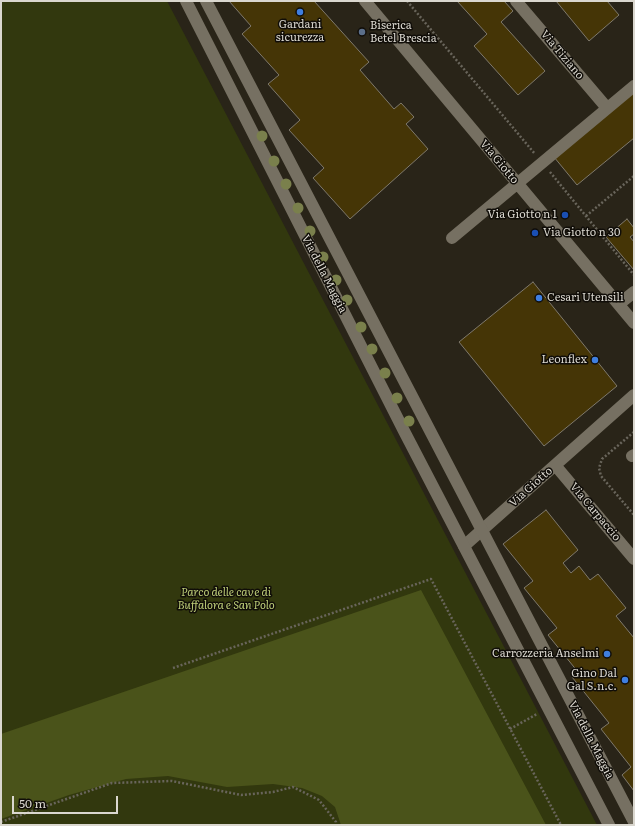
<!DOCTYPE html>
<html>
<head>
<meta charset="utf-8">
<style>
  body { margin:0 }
  #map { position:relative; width:635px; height:826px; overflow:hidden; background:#292418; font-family:Literata,serif }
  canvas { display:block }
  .frame { position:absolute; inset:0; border:2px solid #dad7cf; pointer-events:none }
  .scale { position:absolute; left:12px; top:796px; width:106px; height:18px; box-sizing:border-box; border:2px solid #dad7cf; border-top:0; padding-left:5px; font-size:12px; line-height:14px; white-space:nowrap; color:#dad7cf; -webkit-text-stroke:3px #100d08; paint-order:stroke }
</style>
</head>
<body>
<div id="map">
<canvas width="635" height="826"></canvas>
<div class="frame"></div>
<div class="scale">50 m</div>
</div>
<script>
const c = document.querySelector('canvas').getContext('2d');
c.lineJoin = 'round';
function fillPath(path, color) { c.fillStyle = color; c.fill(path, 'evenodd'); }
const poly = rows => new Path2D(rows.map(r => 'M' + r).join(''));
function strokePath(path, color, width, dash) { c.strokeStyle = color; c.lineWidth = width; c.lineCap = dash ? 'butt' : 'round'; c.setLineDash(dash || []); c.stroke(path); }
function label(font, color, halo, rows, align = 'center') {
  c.font = font + ' Literata,serif'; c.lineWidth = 3; c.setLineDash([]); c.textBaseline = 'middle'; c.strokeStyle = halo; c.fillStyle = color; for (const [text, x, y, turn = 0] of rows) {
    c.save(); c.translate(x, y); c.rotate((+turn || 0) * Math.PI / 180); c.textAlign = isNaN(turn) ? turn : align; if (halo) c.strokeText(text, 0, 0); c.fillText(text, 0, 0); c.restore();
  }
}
fillPath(poly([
  [1,1,167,1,597,825,1,825]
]), '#32380e');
fillPath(poly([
  [421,590,546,825,341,825,335,807,322,796,302,788,273,784,227,787,168,776,126,779,69,795,1,819,1,734]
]), '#4a531a');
const building = poly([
  [229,1,314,1,369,62,360,70,394,109,401,103,414,117,406,124,428,149,350,219,313,178,324,168,289,130,300,120,268,84,279,75,242,34,251,26,229,1],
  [457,1,504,1,513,11,501,22,545,71,518,95,474,46,487,34,457,1],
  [556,1,607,1,619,15,589,41,556,1],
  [634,92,634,138,577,185,554,157,634,92],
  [627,219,634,228,634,234,630,237,634,242,634,270,606,237,627,219],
  [533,282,617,386,544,446,459,342,533,282],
  [546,510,578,550,563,563,571,573,579,566,590,580,598,574,626,608,616,616,634,638,634,791,622,775,631,767,601,729,609,723,572,677,578,672,548,635,557,628,524,588,533,581,503,544,546,510]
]);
fillPath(building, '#453506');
strokePath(building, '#7f796c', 1);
strokePath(poly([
  [407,1,535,154],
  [550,172,634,275],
  [586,216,634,176],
  [634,432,602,459,599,468,601,476,634,515],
  [173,668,431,579,561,825],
  [510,729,537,714],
  [1,822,112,783,172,781,241,795,273,792,293,787,319,800,336,822,336,825]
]), '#69655b', 2.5, [2, 2]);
strokePath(poly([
  [365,1,634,323],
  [516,1,607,108],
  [452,238,634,86],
  [619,304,634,292],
  [632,456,634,455],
  [555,465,634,559],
  [464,546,634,395]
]), '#767062', 12);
strokePath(poly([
  [186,1,404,431,609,825],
  [206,1,634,822]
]), '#767062', 12);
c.fillStyle = '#7a804c';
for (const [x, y] of [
  [262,136],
  [274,161],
  [286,184],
  [298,208],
  [310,231],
  [323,257],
  [336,280],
  [347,300],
  [361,327],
  [372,349],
  [385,373],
  [397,398],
  [409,421]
]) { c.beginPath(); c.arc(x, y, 5.5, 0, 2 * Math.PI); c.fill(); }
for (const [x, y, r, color] of [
  [300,12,4,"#3f7fe0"],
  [362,32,4,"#5c6f8a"],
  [565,215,4,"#1a4fb4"],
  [535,233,4,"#1a4fb4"],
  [539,298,4,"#3f7fe0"],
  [595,360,4,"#3f7fe0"],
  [607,654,4,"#3f7fe0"],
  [625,680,4,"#3f7fe0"]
]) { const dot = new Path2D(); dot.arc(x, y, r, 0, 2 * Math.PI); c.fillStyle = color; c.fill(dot); strokePath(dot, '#100d08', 1.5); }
label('11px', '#dad7cf', '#100d08', [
  ["Gardani",300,25,"center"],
  ["sicurezza",300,38,"center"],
  ["Biserica",370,26,"left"],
  ["Betel Brescia",370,39,"left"],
  ["Via Giotto n 1",557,215],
  ["Via Giotto n 30",543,233,"left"],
  ["Cesari Utensili",547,298,"left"],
  ["Leonflex",587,360],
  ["Carrozzeria Anselmi",599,654],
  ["Gino Dal",617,674],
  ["Gal S.n.c.",617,687]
], 'right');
label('11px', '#dad7cf', '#100d08', [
  ["Via Tiziano",562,55,50],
  ["Via Giotto",499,162,50],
  ["Via della Maggia",324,274,63],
  ["Via Giotto",531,487,-42],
  ["Via Carpaccio",595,512,50],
  ["Via della Maggia",591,740,63]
]);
label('italic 11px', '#bccc77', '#100d08', [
  ["Parco delle cave di",226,593],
  ["Buffalora e San Polo",226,606]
]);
</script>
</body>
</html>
